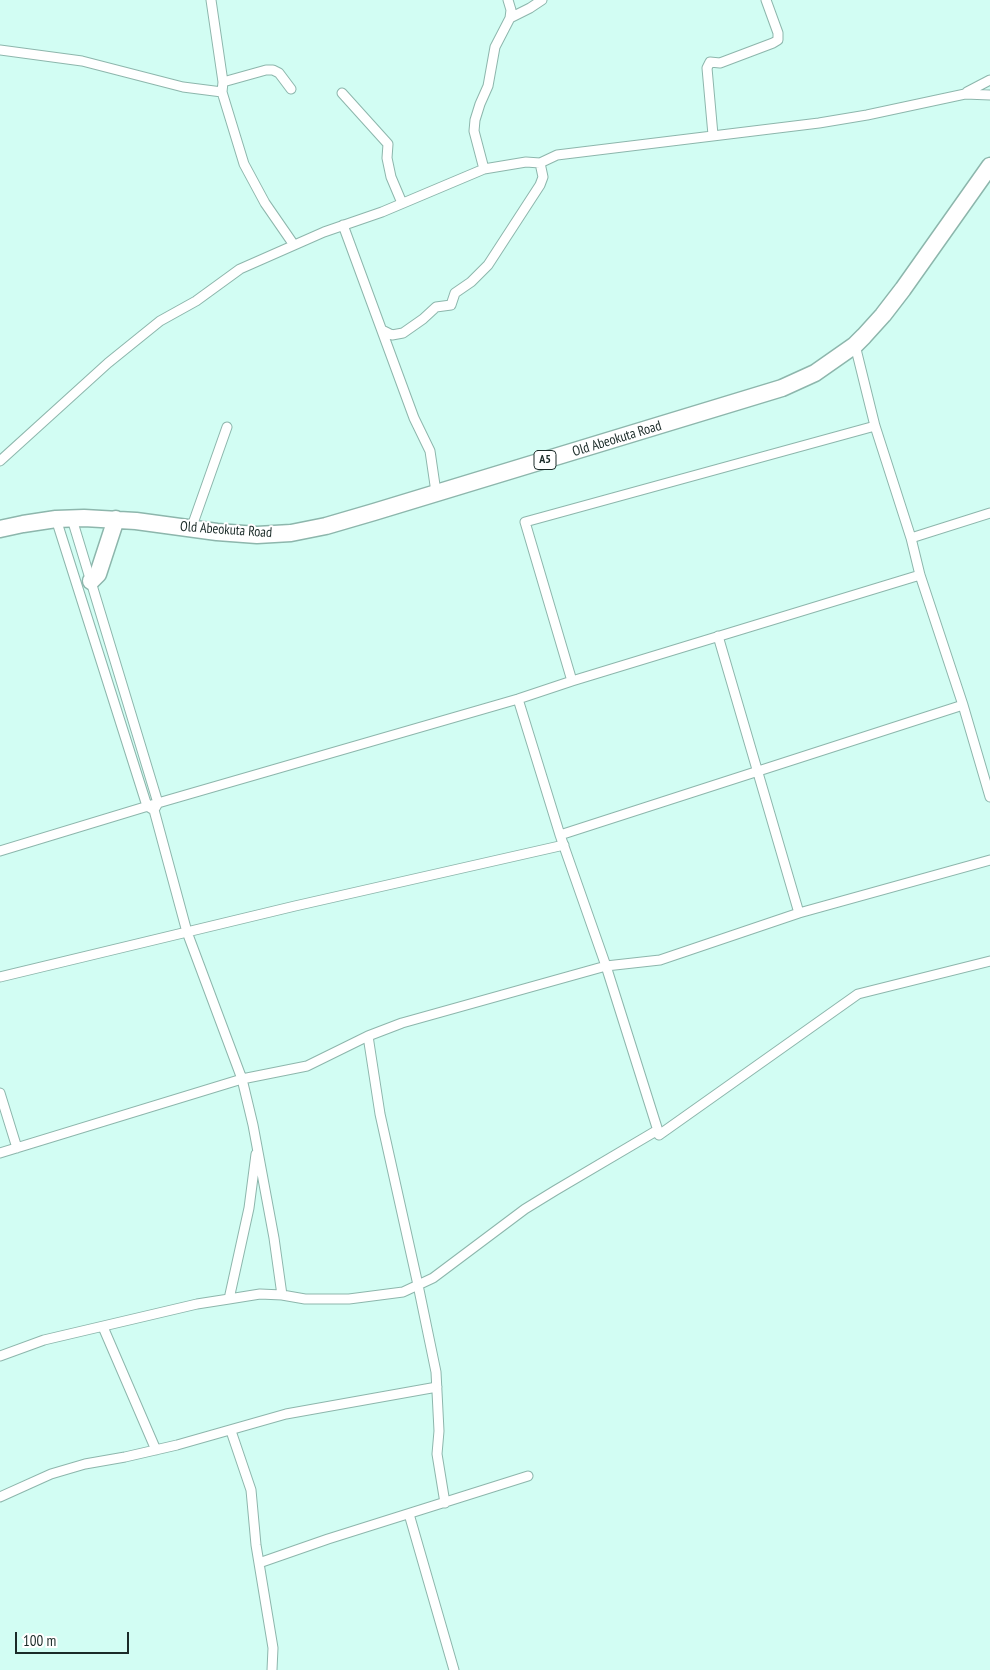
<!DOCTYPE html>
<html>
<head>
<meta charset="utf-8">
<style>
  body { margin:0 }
  #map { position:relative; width:990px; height:1670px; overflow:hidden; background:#d2fdf3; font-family:"PT Sans Narrow",sans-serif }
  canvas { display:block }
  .scale { position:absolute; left:15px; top:1632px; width:114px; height:22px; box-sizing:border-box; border:2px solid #1b2b28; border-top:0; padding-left:6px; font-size:15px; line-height:18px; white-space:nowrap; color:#1b2b28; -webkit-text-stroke:4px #fff; paint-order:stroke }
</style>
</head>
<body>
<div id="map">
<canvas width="990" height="1670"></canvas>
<div class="scale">100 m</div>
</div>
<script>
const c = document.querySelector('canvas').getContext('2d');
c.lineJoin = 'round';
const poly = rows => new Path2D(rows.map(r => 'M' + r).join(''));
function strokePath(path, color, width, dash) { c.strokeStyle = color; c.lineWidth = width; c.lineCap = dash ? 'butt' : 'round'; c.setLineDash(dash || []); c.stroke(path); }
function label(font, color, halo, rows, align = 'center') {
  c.font = font + ' "PT Sans Narrow",sans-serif'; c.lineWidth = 4; c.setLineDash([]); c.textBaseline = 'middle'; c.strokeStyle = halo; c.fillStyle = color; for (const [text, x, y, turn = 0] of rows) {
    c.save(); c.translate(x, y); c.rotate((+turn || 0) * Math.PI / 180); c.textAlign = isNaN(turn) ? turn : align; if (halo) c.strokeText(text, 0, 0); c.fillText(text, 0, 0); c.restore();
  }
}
const street = poly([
  [211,0,223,82,222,92,244,164,265,203,294,245],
  [510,18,530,8,542,0],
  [0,50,82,61,183,87,222,92],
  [223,82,266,70,273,70,279,73,291,89],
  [967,92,990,80],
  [342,93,388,144,387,158,391,177,402,203],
  [713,135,707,68,710,62,720,63,773,43,778,40,778,33,766,0],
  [484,169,474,131,475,120,480,104,488,86,495,47,510,18,511,10,508,0],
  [343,225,414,418,430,451,436,492],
  [382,330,392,335,403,333,423,319,436,307,451,305,455,293,471,282,488,265,540,185,543,177,540,163],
  [855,345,875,426,911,538,920,575,963,705,990,797],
  [0,461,108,363,160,321,196,301,240,269,324,232,382,212,484,169,526,162,540,163,557,155,819,123,867,115,965,94,990,95],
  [56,519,147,806,152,809],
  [72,519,158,803,154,810,187,932,242,1079,253,1125,274,1238,282,1295],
  [191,529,227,427],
  [911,538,990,513],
  [718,636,799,913],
  [572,681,525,522,875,426],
  [518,699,560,835,606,966,659,1134],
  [560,835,963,705],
  [0,851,158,803,518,699,572,681,920,575],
  [0,977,295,906,564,845],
  [368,1036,380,1114,418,1285,436,1372,439,1431,437,1454,445,1503],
  [0,1093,17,1148],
  [659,1135,858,994,990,961],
  [0,1153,242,1079,307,1066,368,1036,402,1023,606,966,660,960,799,913,990,860],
  [229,1299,249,1208,256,1154],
  [103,1327,156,1450],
  [0,1356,44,1340,197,1304,229,1299,260,1294,282,1295,305,1299,349,1299,403,1292,433,1278,525,1209,556,1190,656,1131,659,1135],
  [231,1431,251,1490,256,1545,273,1648,272,1670],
  [0,1497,51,1474,85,1464,125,1457,177,1445,286,1414,437,1387],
  [409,1514,454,1670],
  [259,1563,328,1539,528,1476]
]);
const highway = poly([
  [0,529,23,524,56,519,84,518,136,521,217,532,257,535,291,533,326,526,374,512,782,388,815,373,855,345,864,336,883,315,903,289,990,166],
  [91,581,98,574,116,519]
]);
strokePath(street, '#8db6ac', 11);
strokePath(highway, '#8db6ac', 19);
strokePath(street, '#fff', 9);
strokePath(highway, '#fff', 16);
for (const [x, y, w] of [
  [545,460,22]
]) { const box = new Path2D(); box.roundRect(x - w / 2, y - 9.5, w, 19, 4); c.fillStyle = '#fff'; c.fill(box); strokePath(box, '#1b2b28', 1); }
label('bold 12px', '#1b2b28', null, [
  ["A5",545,460]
]);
label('14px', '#1b2b28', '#fff', [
  ["Old Abeokuta Road",617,439,-17],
  ["Old Abeokuta Road",226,530,4]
]);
</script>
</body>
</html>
